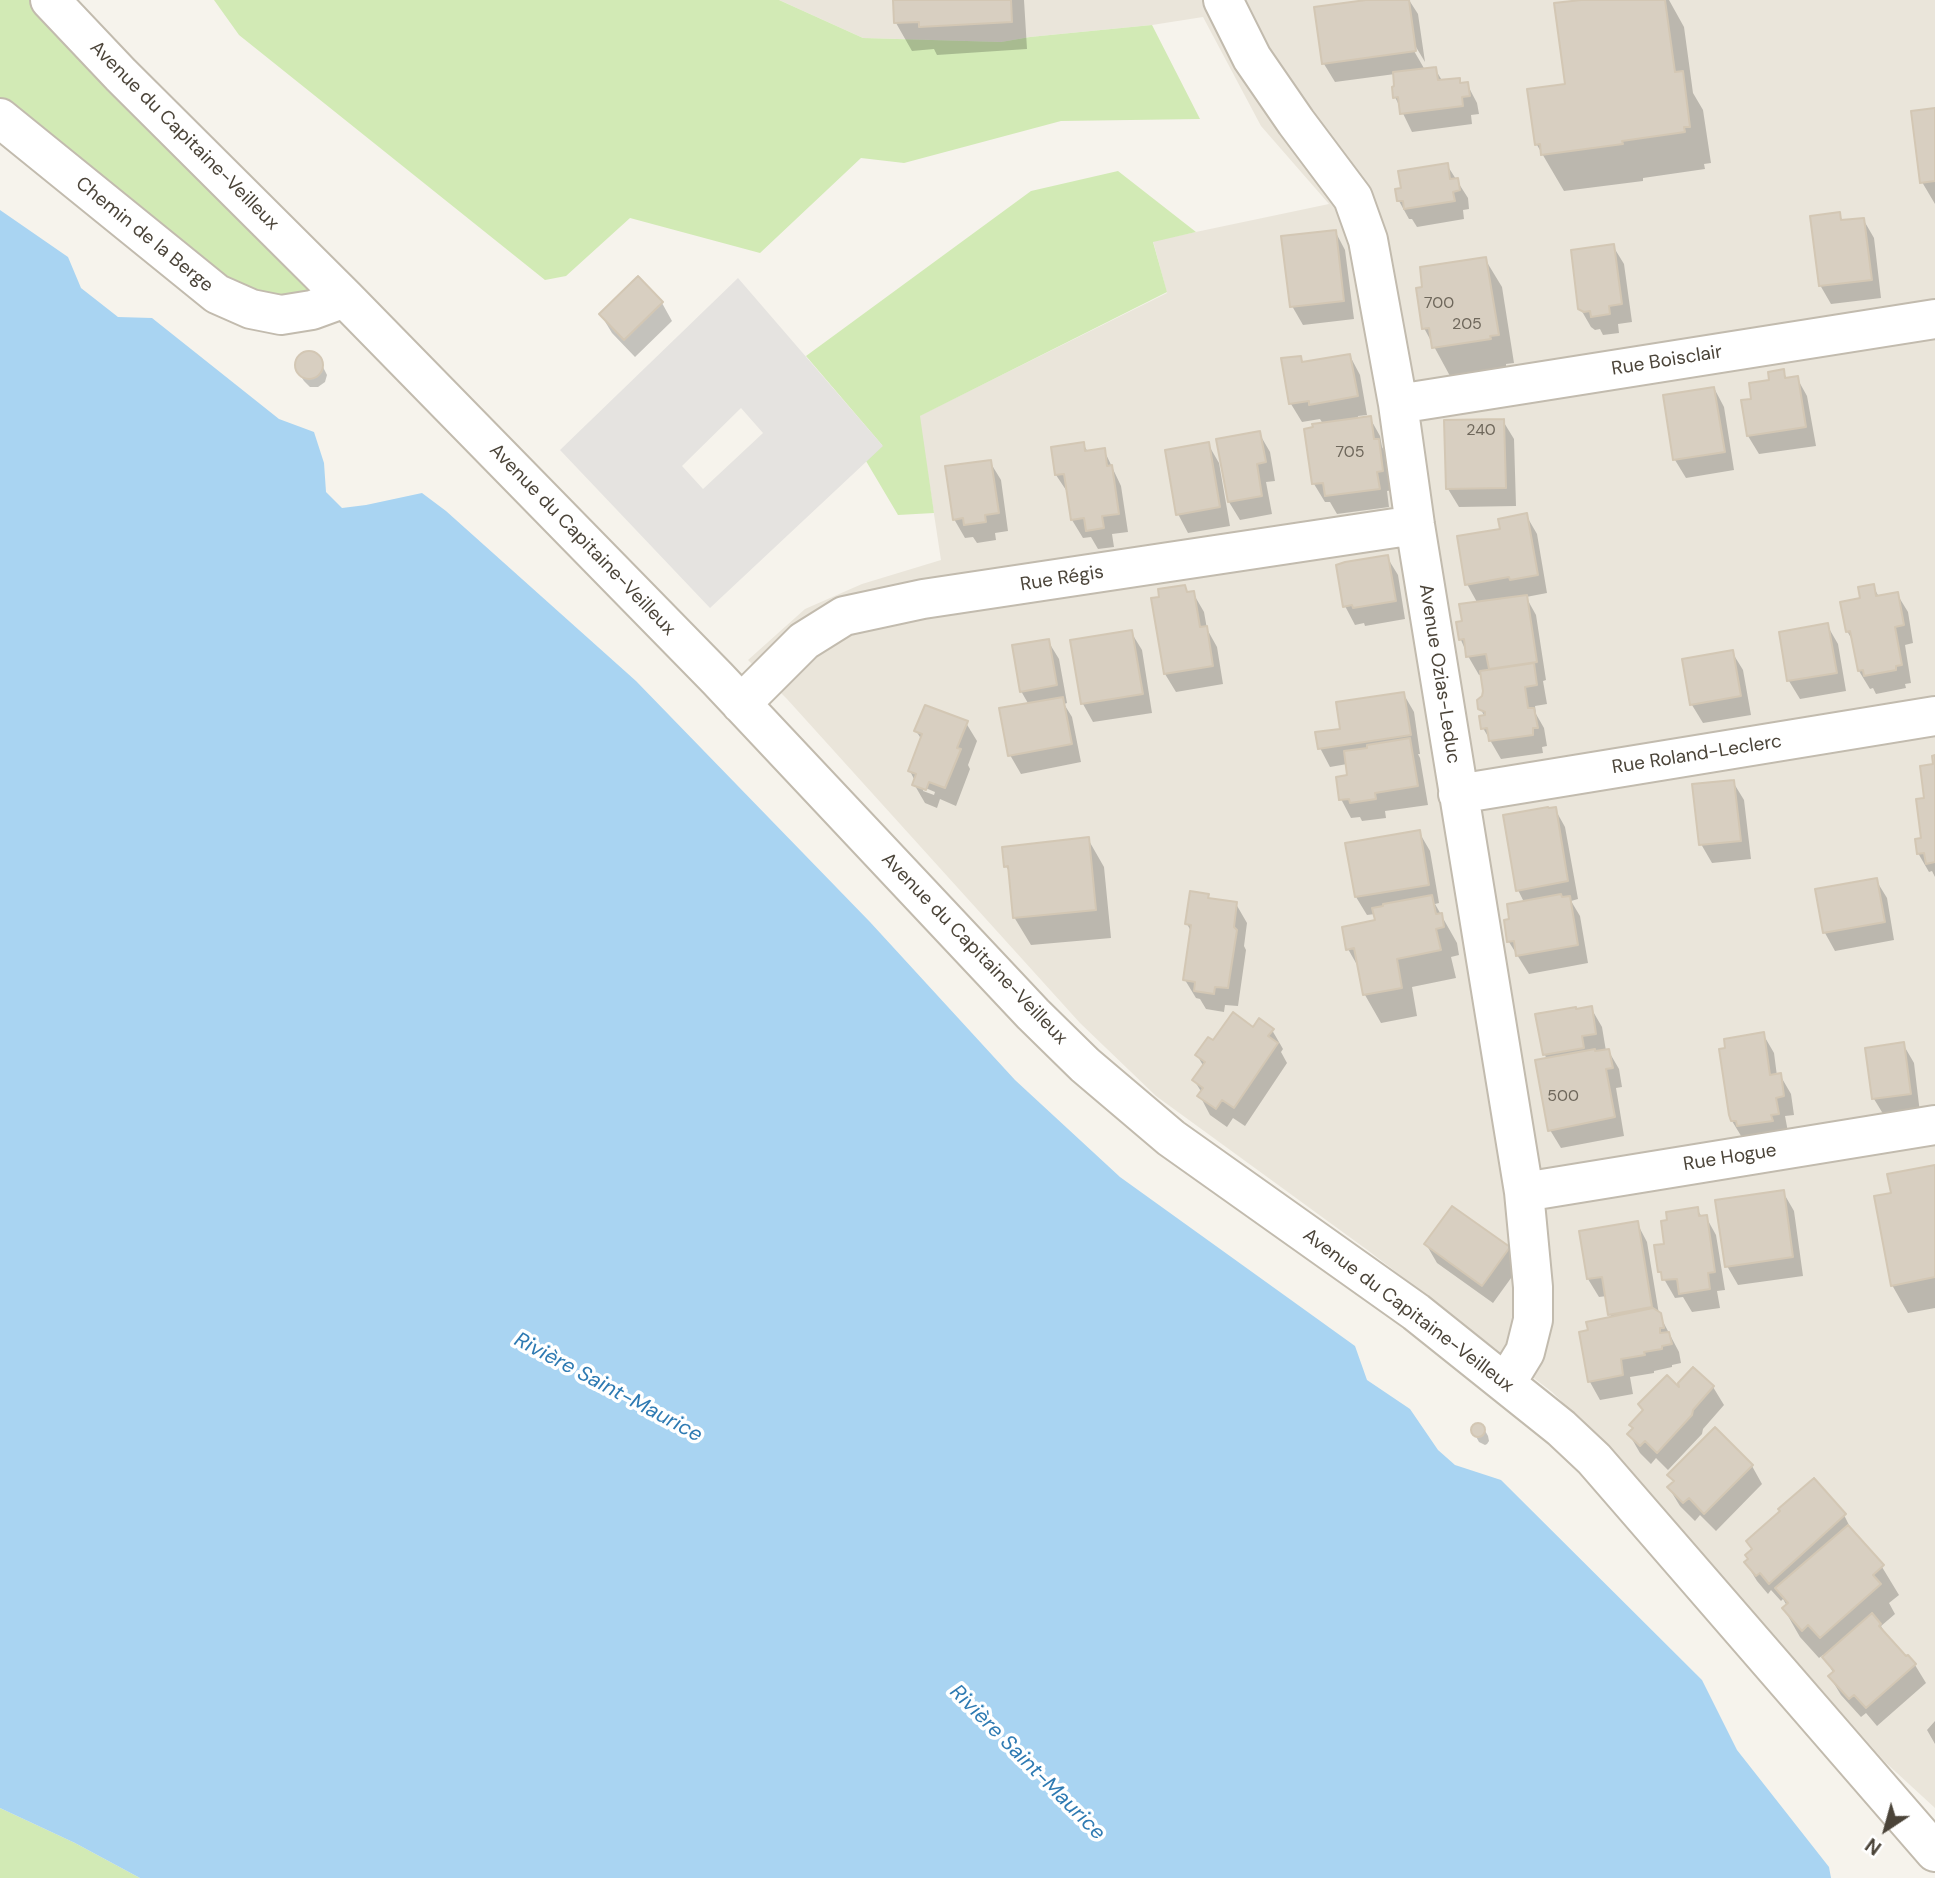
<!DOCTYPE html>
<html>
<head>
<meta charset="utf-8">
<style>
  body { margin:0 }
  #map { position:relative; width:1935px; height:1878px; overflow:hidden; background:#f6f3ec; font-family:"DM Sans",sans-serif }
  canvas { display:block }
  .north { position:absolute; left:1851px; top:1794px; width:70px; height:70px; -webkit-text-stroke:5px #fff; paint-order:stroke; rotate:216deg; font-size:19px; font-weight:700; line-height:28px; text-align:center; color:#4b4439 }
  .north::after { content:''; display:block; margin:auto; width:24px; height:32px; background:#4b4439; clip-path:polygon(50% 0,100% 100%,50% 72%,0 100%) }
</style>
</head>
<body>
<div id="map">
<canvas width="1935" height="1878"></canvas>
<div class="north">N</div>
</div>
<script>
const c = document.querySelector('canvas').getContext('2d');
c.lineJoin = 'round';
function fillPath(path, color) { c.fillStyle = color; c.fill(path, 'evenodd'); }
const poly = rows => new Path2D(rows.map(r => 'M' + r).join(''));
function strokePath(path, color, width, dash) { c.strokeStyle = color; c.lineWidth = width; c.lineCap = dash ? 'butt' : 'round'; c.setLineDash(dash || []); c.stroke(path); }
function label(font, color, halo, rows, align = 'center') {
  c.font = font + ' "DM Sans",sans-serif'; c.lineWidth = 7; c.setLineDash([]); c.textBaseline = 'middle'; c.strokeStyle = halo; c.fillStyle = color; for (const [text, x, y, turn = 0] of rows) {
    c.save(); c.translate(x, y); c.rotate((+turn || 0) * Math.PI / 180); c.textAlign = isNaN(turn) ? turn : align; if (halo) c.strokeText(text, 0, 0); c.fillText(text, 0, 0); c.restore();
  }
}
fillPath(poly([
  [779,0,1935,0,1935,1808,1885,1762,1615,1454,1552,1392,1366,1249,1156,1096,1080,1023,787,699,748,660,805,609,862,584,941,560,919,416,1167,293,1153,241,1329,204,1261,126,1203,17,1152,25,1030,37,1001,42,863,38]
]), '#eae5da');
fillPath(poly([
  [0,0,50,0,345,298,251,309,0,118],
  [214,0,779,0,863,38,1001,42,1030,37,1152,25,1200,119,1061,121,904,163,861,158,760,253,630,218,566,276,545,280,239,35],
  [1118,171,1196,232,1153,242,1167,292,920,416,934,513,898,515,866,461,882,445,806,356,1031,191],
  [0,1808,75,1843,140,1878,0,1878]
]), '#d2eab5');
fillPath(poly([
  [738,278,883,446,710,608,560,450],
  [741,408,763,433,703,489,682,466]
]), '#e5e3e0');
fillPath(poly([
  [0,210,68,257,81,288,118,317,152,318,279,419,314,432,324,463,326,492,342,508,366,505,422,493,446,511,636,681,870,922,1015,1080,1120,1177,1355,1346,1367,1380,1410,1409,1438,1450,1455,1465,1501,1480,1702,1680,1737,1750,1829,1867,1831,1878,140,1878,75,1843,0,1808]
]), '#a9d4f2');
fillPath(poly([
  [895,0,1024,0,1027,49,937,55,934,49,912,51,896,23],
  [1378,0,1409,0,1418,14,1425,62,1413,42,1410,44,1425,70,1435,69,1443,82,1459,80,1461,85,1467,84,1477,103,1479,114,1471,115,1472,124,1412,132,1395,97,1396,88,1395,74,1335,82,1324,64],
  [1592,0,1669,0,1684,27,1693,93,1703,110,1711,163,1704,164,1705,169,1643,178,1643,181,1564,191,1537,145,1567,85],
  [1935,110,1935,204,1922,182],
  [1447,165,1468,198,1469,209,1463,210,1464,219,1417,227,1412,219,1409,219,1399,201],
  [1839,214,1843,222,1863,219,1874,238,1881,298,1831,304,1820,285],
  [1335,231,1345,250,1354,319,1303,325,1292,306],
  [1613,246,1624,264,1632,322,1618,324,1619,333,1603,335,1600,329,1595,330,1591,327,1580,308],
  [1485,259,1502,287,1514,363,1506,364,1506,367,1450,376,1424,328],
  [662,303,672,321,635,357,612,333,601,315],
  [311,353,318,357,327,375,325,382,318,387,310,387,304,381,298,372,297,364,298,360,303,355],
  [1350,356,1360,375,1367,415,1358,416,1358,419,1370,418,1380,436,1382,447,1389,459,1393,490,1387,491,1389,507,1337,514,1330,502,1325,502,1314,484,1306,430,1323,424,1320,419,1302,422,1291,404,1284,360,1300,358,1304,364],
  [1783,371,1787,379,1797,378,1807,396,1816,446,1759,454,1748,436,1753,400,1771,381],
  [1714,388,1724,407,1734,470,1686,478,1675,460],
  [1503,421,1514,439,1516,506,1459,507,1448,489],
  [1259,433,1270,452,1275,481,1266,482,1272,514,1240,520,1229,502],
  [1083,444,1088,452,1104,450,1121,486,1128,532,1112,534,1114,547,1098,549,1091,537,1083,538,1072,520,1068,493,1056,475],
  [1208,444,1219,463,1230,526,1188,533,1178,514],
  [990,462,1001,480,1008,531,995,533,996,540,977,543,973,537,965,538,954,519],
  [1526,515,1537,534,1547,593,1526,597,1536,615,1546,680,1543,681,1547,704,1535,706,1536,714,1544,728,1547,746,1542,747,1543,753,1501,759,1483,728,1485,717,1480,708,1484,696,1482,674,1479,675,1468,656,1461,640,1458,623,1464,622,1478,604,1467,584,1502,530],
  [1387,557,1398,575,1405,619,1365,626,1364,623,1355,625,1345,606],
  [1873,586,1879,597,1897,594,1908,612,1913,643,1905,645,1911,683,1905,684,1906,688,1876,694,1873,688,1870,689,1859,671,1854,643,1847,631,1862,600],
  [1184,587,1188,594,1193,593,1204,612,1207,629,1217,647,1223,684,1176,692,1165,674,1161,598],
  [1827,625,1838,644,1846,691,1800,699,1789,681],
  [1131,632,1142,650,1152,713,1093,722,1083,704,1072,641],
  [1048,641,1059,659,1067,703,1064,704,1072,717,1081,762,1021,774,1010,755,1029,705,1021,691],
  [1732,652,1743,670,1751,715,1703,723,1692,705,1684,660],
  [1403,693,1414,712,1420,754,1418,754,1420,758,1428,805,1385,811,1386,818,1362,821,1360,817,1351,818,1341,799,1349,776,1347,764,1330,767,1320,748,1342,730],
  [966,723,977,741,968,765,970,769,956,806,940,799,937,808,925,803,914,784,915,781,910,771,922,740,916,731],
  [923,787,935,792,934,795,923,791],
  [1935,766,1935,877,1932,871,1929,872,1918,853,1923,840,1926,799],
  [1733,782,1744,800,1751,859,1712,863,1701,844],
  [1555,809,1565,827,1578,899,1571,901,1580,916,1588,963,1529,974,1509,942,1511,920,1524,902,1518,890],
  [1419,832,1430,851,1439,903,1435,904,1457,943,1459,955,1451,957,1456,978,1412,987,1417,1016,1381,1023,1365,995,1360,970,1348,949,1377,922,1375,914,1367,915,1356,897],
  [1088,839,1104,867,1111,938,1031,945,1014,917,1010,873,1006,866],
  [1876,880,1887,898,1894,940,1835,951,1825,933],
  [1208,896,1210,900,1236,904,1247,923,1244,946,1246,950,1238,1006,1225,1005,1224,1012,1206,1009,1200,999,1196,998,1185,980,1192,933,1187,924],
  [1591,1008,1602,1027,1606,1051,1608,1050,1619,1069,1622,1087,1616,1088,1624,1136,1561,1148,1550,1130,1547,1060,1545,1055,1537,1015],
  [1254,1029,1272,1030,1283,1049,1281,1052,1287,1063,1245,1126,1233,1118,1227,1127,1210,1115,1200,1096,1202,1093,1194,1080,1204,1067,1197,1055,1213,1043],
  [1763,1034,1774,1053,1777,1076,1780,1075,1791,1094,1794,1115,1785,1116,1788,1132,1743,1139,1732,1121],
  [1903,1044,1914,1063,1920,1113,1885,1117,1874,1099],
  [1935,1167,1935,1308,1908,1313,1892,1285,1893,1195],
  [1783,1192,1794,1211,1803,1276,1738,1285,1727,1266],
  [1697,1209,1702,1217,1706,1217,1716,1235,1725,1290,1717,1291,1720,1308,1692,1312,1683,1297,1675,1298,1660,1272,1666,1245],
  [1637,1223,1647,1242,1659,1314,1679,1352,1681,1363,1672,1365,1672,1367,1654,1371,1654,1373,1630,1377,1633,1394,1600,1400,1590,1382,1613,1319,1610,1314,1607,1296,1599,1297,1588,1279],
  [1426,1244,1508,1248,1519,1267,1493,1303,1437,1263],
  [1713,1387,1724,1405,1703,1429,1702,1434,1668,1470,1656,1458,1651,1464,1640,1453,1629,1434,1682,1392],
  [1476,1425,1483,1427,1488,1436,1489,1441,1487,1444,1485,1445,1479,1442,1474,1433,1474,1427],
  [1752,1466,1762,1484,1716,1531,1700,1515,1695,1521,1680,1506,1669,1488,1674,1483,1669,1475],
  [1814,1480,1844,1515,1854,1535,1882,1567,1899,1595,1889,1603,1895,1614,1881,1626,1888,1638,1906,1659,1908,1657,1915,1665,1926,1683,1877,1726,1866,1713,1861,1717,1841,1695,1830,1677,1834,1674,1823,1655,1819,1658,1800,1637,1784,1609,1787,1606,1783,1599,1781,1601,1771,1590,1768,1594,1757,1581,1746,1563,1753,1550,1748,1542],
  [1935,1721,1935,1744,1927,1730]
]), '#0003');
const building = poly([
  [893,0,1011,0,1012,22,919,27,919,22,894,23,893,0],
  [1366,0,1409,0,1416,51,1322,64,1314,7,1366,0],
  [1581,0,1665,0,1675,72,1683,71,1690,127,1684,127,1685,132,1622,141,1623,144,1541,155,1540,144,1535,145,1527,89,1565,84,1554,3,1581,0],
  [1436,67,1438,80,1460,78,1460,83,1468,82,1470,96,1462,97,1463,106,1400,114,1398,97,1393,98,1392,87,1394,86,1393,72,1436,67],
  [1935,108,1935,181,1920,183,1911,111,1935,108],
  [1448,163,1450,179,1458,178,1460,190,1453,192,1455,201,1404,209,1403,201,1397,201,1395,189,1401,188,1398,171,1448,163],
  [1840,212,1841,220,1864,218,1872,280,1819,286,1810,216,1840,212],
  [1336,230,1344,301,1290,307,1281,236,1336,230],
  [1614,244,1622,304,1609,306,1610,314,1591,317,1590,311,1584,312,1578,309,1571,250,1614,244],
  [1486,257,1499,335,1490,336,1491,339,1432,348,1429,328,1422,329,1416,288,1422,287,1420,267,1486,257],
  [638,276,663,302,624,340,599,314,638,276],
  '295 365a14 14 0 1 1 28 0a14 14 0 1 1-28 0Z',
  [1350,354,1358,396,1309,405,1309,401,1289,404,1281,358,1301,356,1302,362,1350,354],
  [1784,369,1785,378,1798,376,1806,427,1747,436,1741,400,1751,399,1749,383,1769,380,1768,372,1784,369],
  [1714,387,1725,452,1673,460,1663,395,1714,387],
  [1371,416,1374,439,1379,439,1383,471,1377,472,1380,489,1325,496,1323,483,1312,484,1304,429,1313,427,1312,424,1371,416],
  [1504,419,1506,488,1446,489,1444,420,1504,419],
  [1260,431,1266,462,1257,464,1262,496,1228,502,1216,439,1260,431],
  [1084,442,1085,451,1105,448,1107,466,1112,465,1119,514,1102,516,1104,528,1086,531,1084,518,1071,520,1064,474,1055,475,1051,447,1084,442],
  [1209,442,1220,507,1176,515,1165,450,1209,442],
  [991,460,999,513,985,515,986,522,964,525,963,518,953,520,945,466,991,460],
  [1527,513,1538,575,1510,580,1509,577,1465,585,1457,536,1500,529,1498,519,1527,513],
  [1388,555,1396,601,1353,608,1352,605,1343,607,1336,565,1345,562,1388,555],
  [1874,584,1876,596,1898,592,1904,625,1895,627,1902,665,1896,666,1896,670,1864,676,1863,670,1858,671,1850,631,1846,632,1840,602,1860,598,1858,587,1874,584],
  [1185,585,1187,592,1194,591,1200,627,1207,626,1213,666,1164,674,1151,598,1159,597,1158,589,1185,585],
  [1527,595,1537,662,1489,669,1486,654,1466,657,1464,639,1459,640,1456,622,1462,621,1459,604,1527,595],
  [1828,623,1837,673,1787,681,1779,632,1828,623],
  [1132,630,1143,694,1081,704,1070,640,1132,630],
  [1049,639,1057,685,1020,692,1012,645,1049,639],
  [1733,650,1741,696,1690,705,1682,659,1733,650],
  [1534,663,1537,685,1525,687,1528,708,1534,708,1538,728,1533,728,1533,735,1489,741,1487,728,1481,729,1479,716,1485,715,1485,712,1478,709,1477,700,1482,696,1483,691,1480,671,1534,663],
  [1404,692,1411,735,1318,749,1315,732,1340,729,1336,702,1404,692],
  [1063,697,1072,744,1008,756,999,708,1063,697],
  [925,705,968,721,957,748,961,749,945,788,929,782,926,790,912,785,916,774,908,771,922,734,914,731,925,705],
  [1410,738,1418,786,1375,793,1376,799,1350,803,1349,799,1339,800,1336,777,1347,775,1344,751,1367,748,1367,745,1410,738],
  [1935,755,1935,862,1926,864,1924,853,1917,854,1915,839,1921,838,1916,799,1924,798,1920,766,1933,764,1932,756,1935,755],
  [1734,780,1741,841,1699,845,1692,784,1734,780],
  [1548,807,1549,808,1556,807,1568,881,1516,891,1503,815,1548,807],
  [1420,830,1429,885,1355,897,1345,843,1420,830],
  [1089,837,1096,910,1013,918,1008,866,1004,867,1002,847,1089,837],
  [1877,878,1885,922,1823,933,1815,889,1877,878],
  [1190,891,1209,894,1208,898,1237,902,1234,927,1237,930,1228,988,1215,987,1214,994,1194,991,1195,982,1183,980,1191,925,1185,924,1190,891],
  [1561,894,1562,897,1570,896,1578,945,1516,956,1514,941,1507,942,1504,920,1509,919,1507,904,1561,894],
  [1432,895,1436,914,1442,913,1444,927,1436,929,1441,950,1397,959,1402,988,1363,995,1354,948,1346,950,1342,927,1375,920,1372,908,1383,906,1383,904,1432,895],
  [1592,1006,1596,1034,1582,1036,1584,1048,1543,1055,1535,1014,1576,1007,1576,1009,1592,1006],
  [1233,1012,1253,1027,1259,1018,1274,1029,1268,1036,1278,1043,1234,1108,1222,1100,1216,1109,1197,1096,1203,1088,1192,1080,1205,1062,1195,1055,1208,1037,1213,1040,1233,1012],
  [1764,1032,1770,1075,1781,1073,1784,1096,1776,1098,1779,1114,1771,1115,1773,1121,1737,1126,1736,1121,1731,1121,1729,1115,1719,1049,1725,1048,1724,1039,1764,1032],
  [1904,1042,1911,1094,1872,1099,1865,1048,1904,1042],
  [1595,1049,1595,1051,1609,1049,1613,1068,1606,1069,1615,1117,1548,1131,1535,1060,1595,1049],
  [1935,1165,1935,1277,1891,1286,1874,1196,1891,1193,1887,1174,1935,1165],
  [1784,1190,1793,1257,1725,1267,1715,1200,1784,1190],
  [1452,1206,1510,1247,1482,1286,1424,1244,1452,1206],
  [1698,1207,1699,1216,1707,1215,1715,1272,1708,1273,1710,1289,1679,1294,1677,1279,1662,1280,1661,1272,1658,1272,1654,1245,1664,1244,1661,1221,1667,1220,1666,1212,1698,1207],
  [1638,1221,1652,1307,1608,1315,1602,1277,1587,1279,1579,1231,1638,1221],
  [1653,1308,1661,1313,1664,1328,1660,1328,1660,1333,1669,1332,1672,1344,1662,1346,1662,1349,1644,1352,1645,1355,1621,1359,1623,1375,1588,1382,1579,1332,1588,1330,1586,1322,1653,1308],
  [1693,1367,1714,1386,1693,1410,1692,1415,1657,1453,1645,1441,1640,1446,1627,1434,1633,1428,1629,1425,1643,1410,1638,1404,1667,1375,1679,1387,1678,1383,1693,1367],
  '1471 1430a7 7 0 1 1 14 0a7 7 0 1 1-14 0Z',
  [1715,1427,1753,1465,1704,1514,1689,1498,1683,1503,1667,1487,1674,1481,1667,1475,1715,1427],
  [1814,1478,1846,1514,1769,1584,1760,1573,1756,1576,1744,1562,1748,1559,1745,1555,1752,1549,1746,1541,1780,1511,1778,1509,1814,1478],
  [1848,1525,1884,1565,1873,1575,1881,1584,1820,1638,1808,1625,1802,1631,1782,1608,1788,1603,1775,1588,1848,1525],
  [1872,1613,1881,1624,1879,1626,1906,1656,1908,1655,1916,1664,1866,1708,1854,1695,1849,1699,1828,1676,1834,1671,1822,1657,1872,1613]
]);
fillPath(building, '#d8cfc1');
strokePath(building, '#d3c7b4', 2);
const minor = poly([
  [50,0,121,75,345,298,717,678,1033,1014,1085,1065,1171,1138,1416,1312,1561,1428,1594,1459,1935,1852],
  [1223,0,1252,58,1296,122,1353,198,1368,240,1398,404,1415,525,1524,1192,1533,1287,1533,1320,1525,1352,1506,1383],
  [0,118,217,294,251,309,281,315,312,310,345,298],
  [1398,404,1935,319],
  [741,704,804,641,844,616,923,599,1415,525],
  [1458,794,1935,716],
  [1524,1192,1935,1125]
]);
strokePath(minor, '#c2bbae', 42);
strokePath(minor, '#fff', 38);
label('16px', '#6e675b', null, [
  ["700",1439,304],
  ["205",1467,325],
  ["240",1481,431],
  ["705",1350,453],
  ["500",1563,1097]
]);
label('19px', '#4b4439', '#fff', [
  ["Avenue du Capitaine-Veilleux",184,136,45],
  ["Chemin de la Berge",144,235,39],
  ["Rue Boisclair",1667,361,-9],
  ["Avenue du Capitaine-Veilleux",582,540,46],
  ["Rue Régis",1062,579,-9],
  ["Avenue Ozias-Leduc",1439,674,81],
  ["Rue Roland-Leclerc",1697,755,-9],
  ["Avenue du Capitaine-Veilleux",974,949,46],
  ["Rue Hogue",1730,1158,-9],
  ["Avenue du Capitaine-Veilleux",1408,1311,37]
]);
label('italic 21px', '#2e7ab2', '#fff', [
  ["Rivière Saint-Maurice",608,1388,28],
  ["Rivière Saint-Maurice",1027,1763,45]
]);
</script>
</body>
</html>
